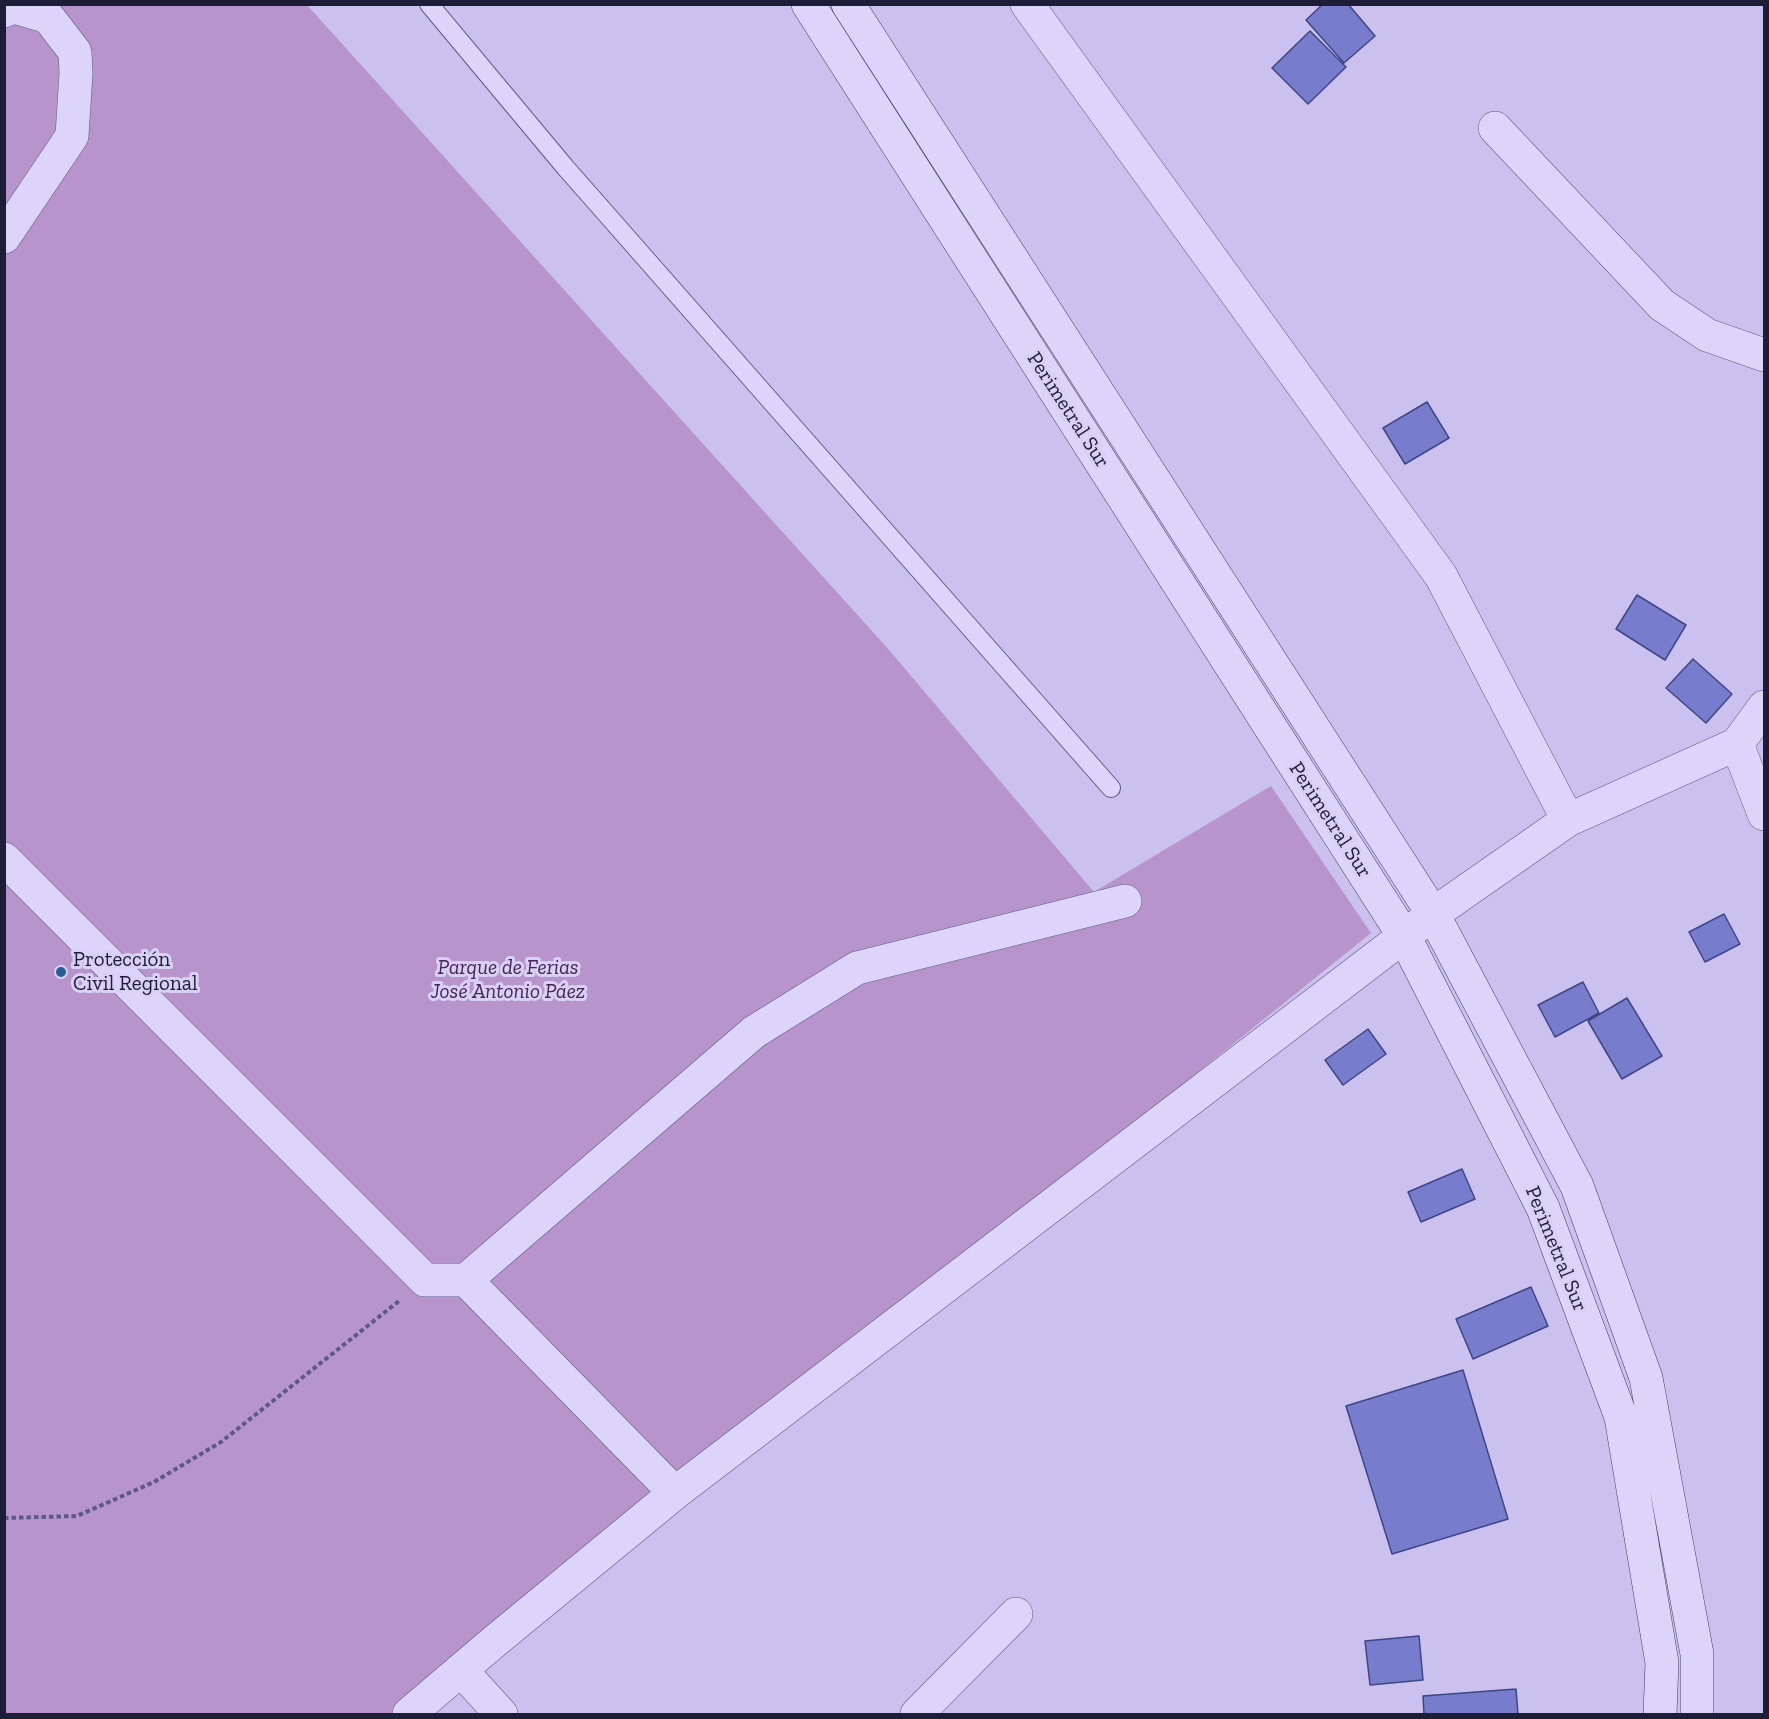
<!DOCTYPE html>
<html>
<head>
<meta charset="utf-8">
<style>
  body { margin:0 }
  #map { position:relative; width:1769px; height:1719px; overflow:hidden; background:#cbc1ee; font-family:"Zilla Slab",serif }
  canvas { display:block }
  .frame { position:absolute; inset:0; border:6px solid #1d1d37; pointer-events:none }
</style>
</head>
<body>
<div id="map">
<canvas width="1769" height="1719"></canvas>
<div class="frame"></div>
</div>
<script>
const c = document.querySelector('canvas').getContext('2d');
c.lineJoin = 'round';
function fillPath(path, color) { c.fillStyle = color; c.fill(path, 'evenodd'); }
const poly = rows => new Path2D(rows.map(r => 'M' + r).join(''));
function strokePath(path, color, width, dash) { c.strokeStyle = color; c.lineWidth = width; c.lineCap = dash ? 'butt' : 'round'; c.setLineDash(dash || []); c.stroke(path); }
function label(font, color, halo, rows, align = 'center') {
  c.font = font + ' "Zilla Slab",serif'; c.lineWidth = 6; c.setLineDash([]); c.textBaseline = 'middle'; c.strokeStyle = halo; c.fillStyle = color; for (const [text, x, y, turn = 0] of rows) {
    c.save(); c.translate(x, y); c.rotate((+turn || 0) * Math.PI / 180); c.textAlign = isNaN(turn) ? turn : align; if (halo) c.strokeText(text, 0, 0); c.fillText(text, 0, 0); c.restore();
  }
}
fillPath(poly([
  [5,5,307,5,890,651,1094,892,1271,786,1371,933,675,1493,409,1714,5,1714]
]), '#b795cc');
const building = poly([
  [1323,4,1348,4,1375,36,1344,63,1306,20,1323,4],
  [1310,31,1346,67,1308,104,1272,68,1310,31],
  [1427,402,1449,438,1405,464,1383,428,1427,402],
  [1637,595,1686,625,1665,660,1616,629,1637,595],
  [1693,659,1732,694,1706,723,1666,688,1693,659],
  [1724,914,1740,944,1705,962,1689,932,1724,914],
  [1583,982,1599,1013,1555,1037,1538,1005,1583,982],
  [1627,998,1662,1056,1622,1079,1588,1021,1627,998],
  [1368,1029,1386,1054,1343,1085,1325,1060,1368,1029],
  [1462,1169,1475,1199,1421,1222,1408,1192,1462,1169],
  [1531,1287,1548,1326,1473,1359,1456,1319,1531,1287],
  [1463,1370,1508,1519,1392,1554,1346,1406,1463,1370],
  [1419,1636,1423,1680,1370,1685,1365,1641,1419,1636],
  [1516,1689,1518,1714,1424,1714,1423,1696,1516,1689]
]);
fillPath(building, '#777dcc');
strokePath(building, '#3f4586', 1.5);
const lane = poly([
  [429,4,565,167,1111,788]
]);
const street = poly([
  [1027,4,1441,576,1568,820],
  [4,11,14,7,48,17,75,52,76,73,72,136,4,237],
  [1495,128,1662,305,1707,335,1764,355],
  [1737,744,1764,814],
  [4,859,425,1280,466,1280,675,1493],
  [466,1280,754,1032,857,968,1125,901],
  [461,1670,501,1714],
  [409,1714,495,1641,675,1493,1433,914,1568,820,1737,744,1764,707],
  [917,1714,1016,1614]
]);
const secondary = poly([
  [808,4,1404,936,1543,1208,1621,1417,1662,1663,1660,1714],
  [848,4,1433,914,1577,1186,1646,1378,1697,1654,1697,1714]
]);
strokePath(lane, '#5b5987', 20);
strokePath(street, '#5b5987', 34);
strokePath(secondary, '#3d3c69', 34);
strokePath(poly([
  [4,1518,77,1516,154,1482,221,1442,399,1301]
]), '#5b5987', 4, [4.5, 3]);
strokePath(lane, '#dcd4f9', 18);
strokePath(street, '#dcd4f9', 33);
strokePath(secondary, '#dcd4f9', 33);
for (const [x, y, r, color] of [
  [61,972,6,"#295f96"]
]) { const dot = new Path2D(); dot.arc(x, y, r, 0, 2 * Math.PI); c.fillStyle = color; c.fill(dot); strokePath(dot, '#d9d1f5', 2); }
label('21px', '#1d1d37', '#d9d1f5', [
  ["Perimetral Sur",1068,410,57],
  ["Perimetral Sur",1330,820,57],
  ["Perimetral Sur",1556,1249,68]
]);
label('21px', '#1d1d37', '#d9d1f5', [
  ["Protección",73,960],
  ["Civil Regional",73,984]
], 'left');
label('italic 21px', '#482453', '#d9d1f5', [
  ["Parque de Ferias",508,968],
  ["José Antonio Páez",508,992]
]);
</script>
</body>
</html>
